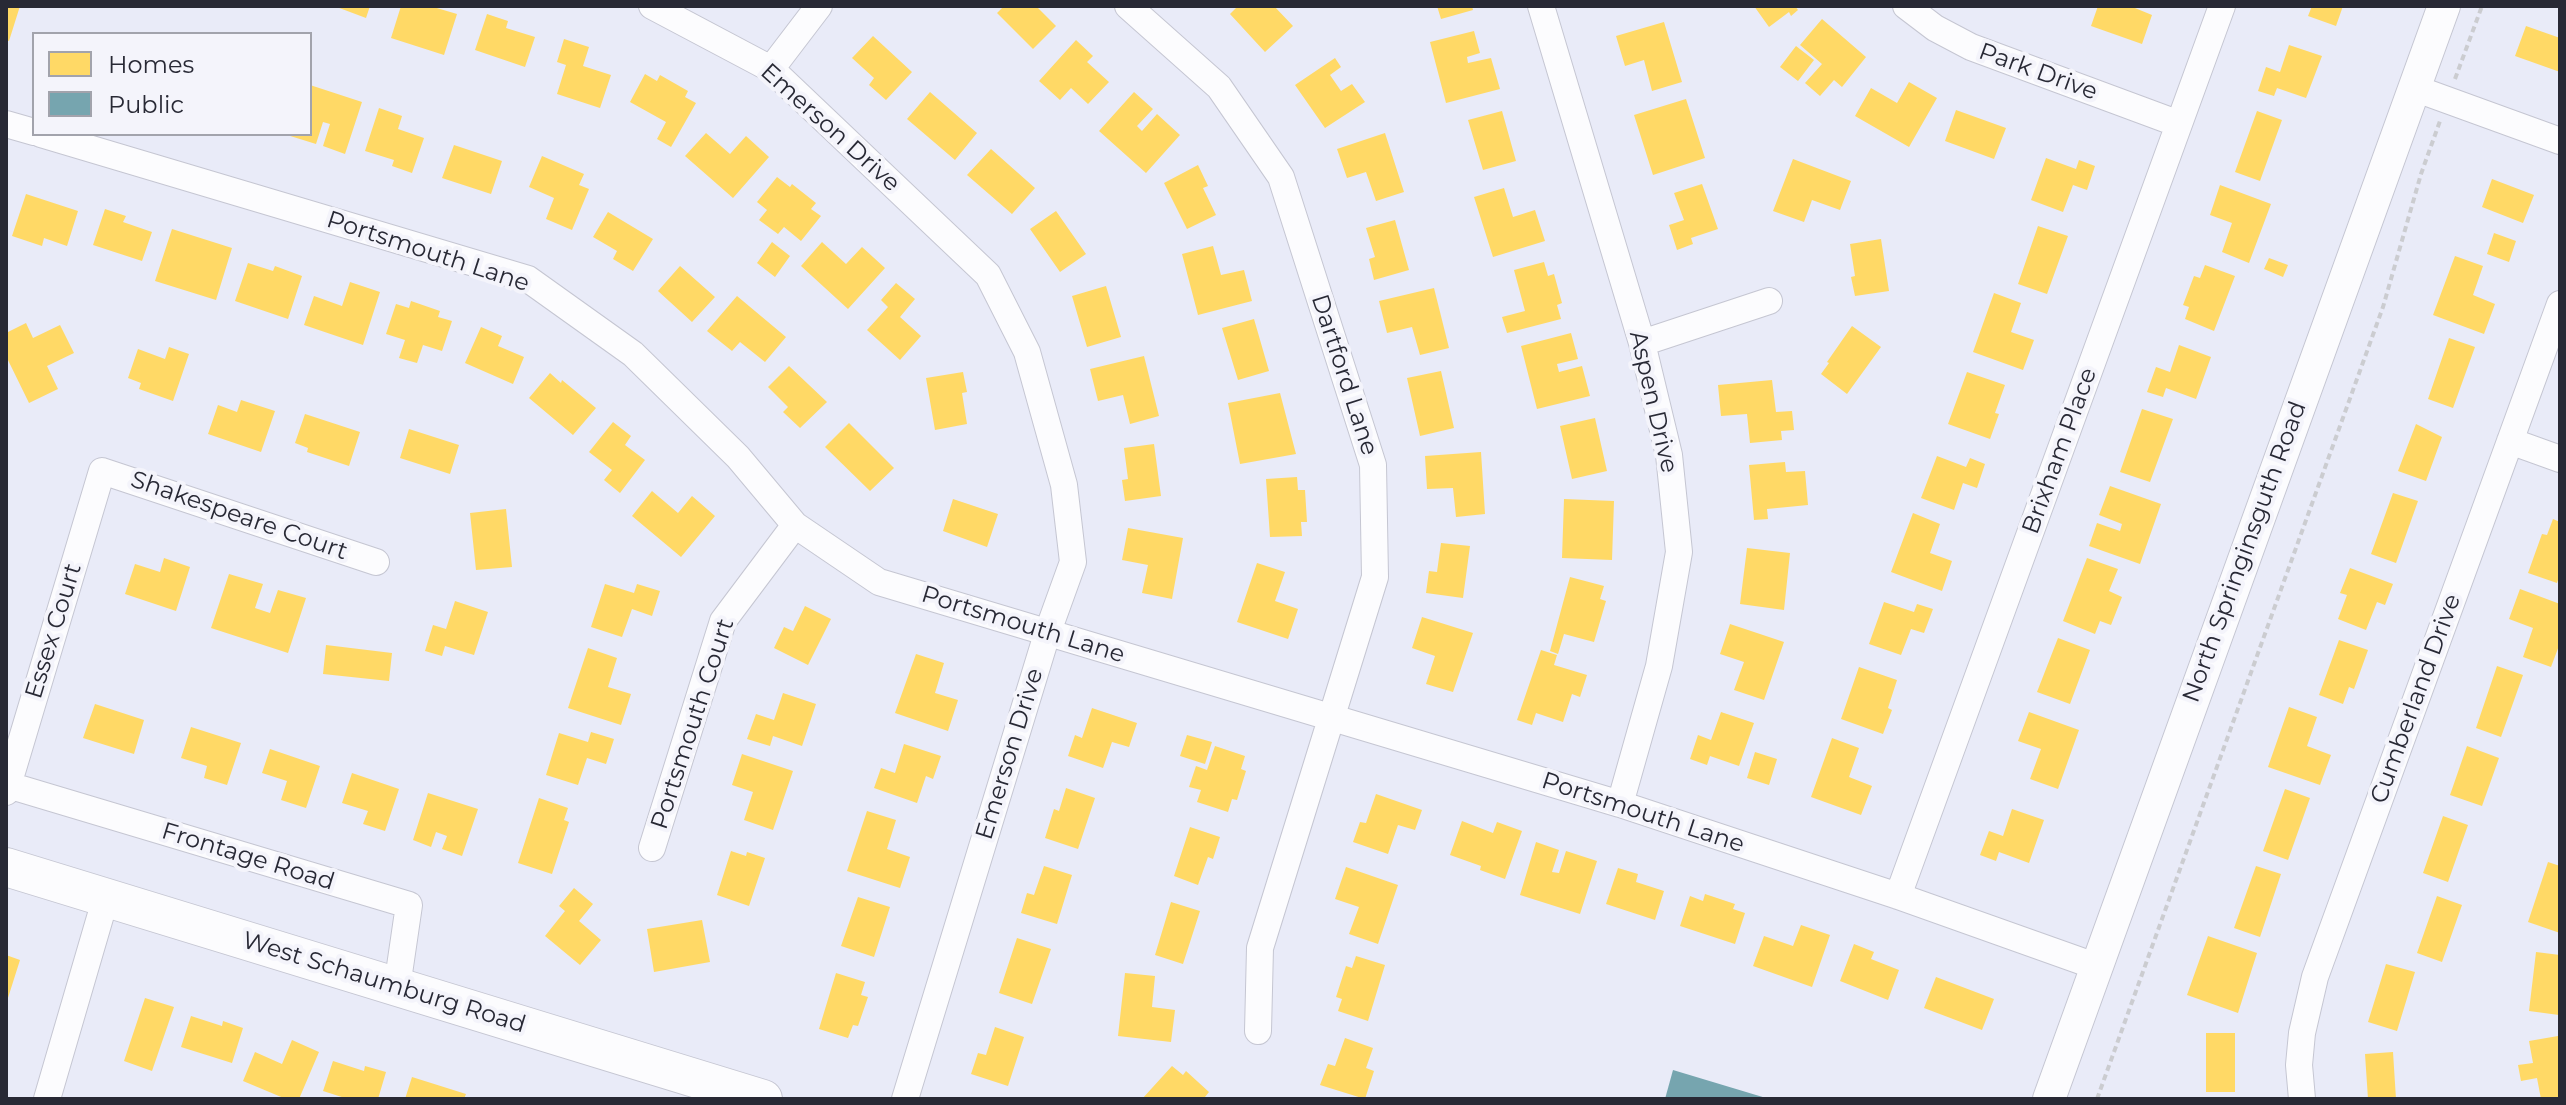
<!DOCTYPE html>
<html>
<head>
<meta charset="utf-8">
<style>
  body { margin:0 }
  #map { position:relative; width:2566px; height:1105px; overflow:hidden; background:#e9ebf8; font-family:Montserrat,sans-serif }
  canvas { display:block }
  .frame { position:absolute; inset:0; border:8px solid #282935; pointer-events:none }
  .legend { position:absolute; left:32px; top:32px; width:280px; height:104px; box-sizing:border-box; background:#f4f4fb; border:2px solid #a2a3ac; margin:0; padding:10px 14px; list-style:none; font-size:24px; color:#282935 }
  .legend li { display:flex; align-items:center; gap:16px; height:40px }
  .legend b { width:40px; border:2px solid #a2a3ac }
</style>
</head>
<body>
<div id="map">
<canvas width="2566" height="1105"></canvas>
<div class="frame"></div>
<ul class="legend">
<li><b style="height:22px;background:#ffd966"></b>Homes</li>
<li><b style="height:22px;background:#76a5af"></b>Public</li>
</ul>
</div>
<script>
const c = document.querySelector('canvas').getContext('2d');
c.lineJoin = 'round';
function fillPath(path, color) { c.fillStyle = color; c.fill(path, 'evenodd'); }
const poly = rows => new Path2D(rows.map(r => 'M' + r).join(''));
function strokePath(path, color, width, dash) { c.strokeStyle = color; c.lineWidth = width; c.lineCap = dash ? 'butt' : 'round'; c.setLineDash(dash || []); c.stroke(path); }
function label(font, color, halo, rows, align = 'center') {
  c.font = font + ' Montserrat,sans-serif'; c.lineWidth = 8; c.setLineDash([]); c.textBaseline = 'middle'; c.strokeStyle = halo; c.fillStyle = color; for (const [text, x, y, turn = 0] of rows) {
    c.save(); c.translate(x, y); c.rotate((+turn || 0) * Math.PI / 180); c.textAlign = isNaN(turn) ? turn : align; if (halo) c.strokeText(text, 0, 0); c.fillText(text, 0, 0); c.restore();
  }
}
fillPath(poly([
  [6,6,20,6,9,41,6,40],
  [334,6,370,6,366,18],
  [401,6,430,6,457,14,444,55,391,38],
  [1004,6,1036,6,1056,26,1033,49,997,13],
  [1238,6,1274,6,1293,26,1265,52,1230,14],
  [1437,6,1472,6,1473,10,1441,19],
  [1754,6,1795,6,1798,10,1791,16,1789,12,1769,27],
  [2098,6,2130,6,2152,15,2142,44,2091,26],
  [2312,6,2343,6,2336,26,2308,16],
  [487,14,508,21,506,28,535,37,525,67,475,50],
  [1822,19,1866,57,1842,87,1834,80,1820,96,1805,83,1822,64,1800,45],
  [1664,22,1682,82,1652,91,1644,60,1625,66,1616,36],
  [2526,26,2560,38,2560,72,2515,56],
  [1474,31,1480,53,1467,57,1468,63,1491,58,1500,89,1446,103,1430,42],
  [873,36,912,72,886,100,869,85,874,78,852,58],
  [564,39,589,47,583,66,611,75,600,108,557,94,566,65,557,62],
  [1076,40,1093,56,1087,62,1109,82,1088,104,1071,88,1060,100,1039,81],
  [2289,45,2322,56,2306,98,2277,88,2274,96,2258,91,2266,67,2280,72],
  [1796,46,1814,60,1798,81,1780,67],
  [1335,58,1341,67,1330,75,1341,91,1352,84,1365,102,1325,128,1295,85],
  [645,74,657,81,660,75,688,91,685,97,696,103,671,147,657,139,666,122,630,102],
  [1909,82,1937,98,1909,147,1855,116,1871,88,1897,103],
  [310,85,362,102,345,154,323,146,330,124,323,122,316,144,287,135,310,134],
  [930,92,977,133,955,160,907,119],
  [1134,92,1153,109,1137,126,1142,131,1157,114,1180,135,1146,173,1099,131],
  [1686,99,1705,158,1653,175,1634,115],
  [379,108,402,116,398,129,424,138,412,173,392,166,394,160,365,151],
  [1956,110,2006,128,1994,159,1945,141],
  [1502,111,1516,161,1483,170,1468,120],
  [2257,111,2282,120,2260,181,2235,172],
  [706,133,730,154,746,136,769,157,733,198,685,156],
  [1385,133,1404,192,1376,201,1366,172,1347,178,1337,149],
  [454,145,502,161,491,194,442,178],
  [991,149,1035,188,1012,214,967,175],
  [542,156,584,174,579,185,589,189,572,230,546,219,554,198,529,187],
  [2046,158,2076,169,2079,160,2095,166,2087,190,2073,185,2063,212,2031,200],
  [1793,159,1851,181,1840,210,1812,200,1804,222,1773,211],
  [1198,165,1208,186,1203,188,1216,215,1187,229,1164,183],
  [777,177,790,187,792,184,816,203,811,209,821,216,801,241,784,227,778,234,759,220,767,210,757,202],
  [2492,179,2534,195,2523,223,2482,207],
  [1702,184,1718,229,1691,238,1693,244,1677,250,1669,225,1684,220,1674,193],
  [2220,185,2271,204,2249,263,2222,252,2232,223,2210,215],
  [1504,188,1513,217,1535,210,1545,241,1493,257,1474,197],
  [26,194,78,211,67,246,44,238,42,246,12,236],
  [105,209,126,216,123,222,152,232,142,261,93,245],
  [1056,211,1086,254,1060,272,1030,229],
  [608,212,653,239,633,271,613,259,617,251,593,237],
  [1395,220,1409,270,1374,280,1369,259,1375,257,1366,228],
  [2038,226,2068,236,2047,294,2018,284],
  [172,229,232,248,216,300,155,281],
  [2494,233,2516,241,2509,262,2487,254],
  [1881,239,1889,291,1855,296,1851,277,1855,276,1850,244],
  [772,242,790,256,775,277,757,263],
  [822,242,846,264,862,247,885,268,848,309,801,266],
  [1213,246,1221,275,1244,270,1252,301,1198,315,1182,254],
  [2455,256,2483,266,2473,295,2495,304,2484,334,2433,315],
  [2269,258,2288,265,2283,277,2264,269],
  [1544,262,1548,276,1554,274,1562,303,1557,305,1561,319,1507,333,1502,317,1525,311,1514,270],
  [248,263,273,271,275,266,302,276,288,319,235,301],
  [2205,265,2235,276,2214,331,2185,319,2189,307,2183,305,2194,276,2200,278],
  [680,266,715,297,692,322,658,291],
  [350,282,380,292,363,345,304,325,314,296,342,306],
  [896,283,915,299,900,317,921,336,900,360,867,330,888,307,881,300],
  [1106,286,1121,337,1087,347,1072,296],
  [1434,288,1449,348,1420,355,1412,327,1387,333,1379,301],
  [1994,293,2021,303,2011,332,2034,340,2023,370,1973,352],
  [737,296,786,337,765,362,740,342,732,351,707,331],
  [411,301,440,311,438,317,452,321,442,351,423,345,417,363,399,358,405,340,386,334,396,304,409,308],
  [1254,319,1269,371,1238,380,1222,328],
  [26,323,33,338,60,325,74,353,47,366,58,389,29,403,6,356,6,333],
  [1852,326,1881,347,1847,394,1821,374,1829,363,1827,362],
  [481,327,502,336,498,346,524,357,513,384,465,363],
  [1571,333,1578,359,1557,364,1559,372,1582,366,1590,396,1537,409,1521,346],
  [2449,338,2475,347,2453,408,2428,399],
  [2179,345,2211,357,2196,399,2166,388,2163,397,2147,392,2156,367,2170,372],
  [169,347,189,354,173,401,139,389,141,383,128,378,138,349,165,359],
  [1144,356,1159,416,1130,424,1123,395,1098,401,1090,369],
  [789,366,827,402,800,428,783,412,788,407,768,387],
  [1441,371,1454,428,1420,436,1407,378],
  [963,372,967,392,962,393,967,424,935,430,926,378],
  [1967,372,2005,385,1995,413,1999,414,1990,439,1948,424],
  [550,373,561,383,562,380,596,408,573,435,529,398],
  [1772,380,1776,412,1792,411,1794,430,1781,431,1782,440,1750,443,1747,414,1721,416,1718,385],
  [1280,393,1296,454,1240,464,1228,403],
  [241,400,275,411,261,452,208,434,218,405,237,412],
  [2142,409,2173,419,2150,482,2120,472],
  [305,414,360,432,349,466,307,452,308,448,295,443],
  [1595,418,1607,471,1572,479,1560,426],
  [613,422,631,436,625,445,645,460,620,493,604,480,612,470,589,452],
  [849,423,894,468,870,491,825,447],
  [2416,424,2442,437,2426,481,2398,471],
  [409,429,459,445,450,474,400,458],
  [1154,444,1161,496,1125,501,1122,480,1128,479,1124,448],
  [1481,452,1485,514,1456,517,1453,488,1427,489,1425,456],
  [1937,456,1966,467,1970,458,1985,464,1977,488,1963,483,1954,510,1921,498],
  [1785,462,1786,472,1805,471,1808,505,1767,509,1768,519,1754,520,1749,465],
  [1297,477,1298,490,1305,490,1307,522,1301,522,1302,536,1270,537,1266,479],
  [2110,486,2161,504,2140,564,2089,546,2097,523,2120,531,2122,524,2099,515],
  [652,491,678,513,692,496,715,516,681,557,632,516],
  [2393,493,2418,501,2396,563,2371,554],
  [953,499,998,514,987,547,943,531],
  [1564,499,1614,501,1612,560,1562,558],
  [506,509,512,567,476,570,470,513],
  [1913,513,1940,524,1930,553,1952,561,1942,591,1891,572],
  [2553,519,2560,522,2560,574,2557,583,2528,573,2542,534,2547,535],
  [1128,528,1183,538,1172,599,1142,593,1148,565,1122,560],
  [1441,543,1470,546,1463,598,1426,593,1429,571,1437,572],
  [1747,548,1790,553,1784,610,1740,604],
  [164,558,190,567,176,611,125,594,135,564,160,572],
  [2087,558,2118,569,2109,591,2122,597,2111,625,2100,621,2095,634,2063,621],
  [1257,563,1285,572,1275,601,1298,609,1288,639,1237,622],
  [2350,568,2393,584,2385,605,2377,602,2366,630,2338,619,2347,595,2340,593],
  [229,574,263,584,255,608,270,613,278,590,306,598,288,653,211,628],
  [1570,577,1604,586,1600,599,1606,601,1594,642,1564,634,1558,654,1550,651],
  [605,584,634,593,637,584,660,591,652,616,632,609,622,637,591,627],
  [2520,589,2560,604,2560,643,2551,667,2523,657,2533,628,2509,619],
  [455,601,488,612,474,655,445,646,442,656,425,651,433,625,446,629],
  [1884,602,1914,612,1917,604,1933,609,1924,633,1911,629,1901,655,1869,644],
  [805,606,831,619,808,665,774,648,784,627,793,631],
  [1422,617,1473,633,1453,692,1426,684,1435,656,1412,648],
  [1730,624,1784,642,1764,700,1734,690,1744,662,1720,654],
  [2058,638,2090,650,2070,704,2037,692],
  [2339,640,2368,650,2354,689,2349,687,2343,704,2319,695],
  [326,645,392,653,389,681,323,674],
  [588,648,617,658,608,687,631,694,621,725,568,708],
  [1541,650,1557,655,1554,665,1587,675,1580,697,1572,694,1563,722,1536,713,1532,725,1517,720],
  [916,654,944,663,935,693,958,700,948,731,895,713],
  [2497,666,2523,675,2501,737,2476,728],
  [1859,667,1897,680,1888,708,1892,710,1883,734,1841,719],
  [783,693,816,704,802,746,773,736,770,746,747,739,756,714,774,720],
  [95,704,144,720,134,754,83,738],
  [2289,707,2317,717,2307,746,2331,755,2320,785,2268,767],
  [1092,708,1137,723,1129,747,1112,742,1103,768,1068,756,1075,735,1082,738],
  [1721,712,1754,723,1739,766,1710,756,1707,765,1690,759,1698,735,1711,740],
  [2029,712,2079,730,2058,789,2030,779,2041,749,2018,741],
  [191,727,241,743,227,785,204,778,207,766,181,758],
  [591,732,614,739,606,764,587,758,578,785,546,775,559,733,588,742],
  [1187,735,1212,742,1205,764,1180,756],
  [1832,738,1859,748,1849,777,1872,786,1861,815,1811,797],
  [904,744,941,756,933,779,926,776,917,803,874,788,881,768,895,773],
  [1215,746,1245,756,1241,769,1246,771,1237,800,1232,799,1228,812,1197,802,1201,790,1189,787,1196,766,1207,770],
  [2467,746,2499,758,2482,806,2450,795],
  [270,749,320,766,306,808,281,800,287,781,262,773],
  [1755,752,1777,759,1769,785,1747,778],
  [742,754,793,771,773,830,744,820,753,792,732,785],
  [352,773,399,789,385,831,363,824,368,811,342,803],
  [1066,788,1095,798,1078,849,1045,838,1054,809,1059,811],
  [2285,789,2310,798,2288,860,2263,851],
  [428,793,478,809,462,856,442,849,447,836,436,832,431,847,413,840],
  [1376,794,1422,810,1415,830,1398,825,1388,854,1353,842,1360,822,1366,823],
  [539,798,568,808,564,820,569,822,552,874,518,863],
  [2012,809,2044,820,2029,863,1999,852,1996,861,1980,855,1989,831,2003,836],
  [867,811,896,820,887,849,910,857,900,888,847,871],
  [2443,816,2468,825,2448,882,2423,873],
  [1462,821,1493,833,1497,822,1522,831,1505,879,1480,870,1481,866,1450,855],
  [1190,827,1220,837,1213,859,1208,857,1198,885,1174,876],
  [1536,842,1559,850,1552,872,1559,873,1566,851,1597,861,1580,914,1520,895],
  [731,851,746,856,747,852,765,858,749,906,717,895],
  [2548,862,2560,866,2560,933,2528,922],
  [1044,866,1072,875,1057,924,1021,913,1027,893,1034,895],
  [2256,866,2281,874,2260,937,2234,928],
  [1346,867,1398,885,1378,944,1349,934,1359,907,1335,899],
  [1618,868,1638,874,1636,882,1664,891,1655,920,1606,904],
  [574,888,593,904,579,921,601,940,580,965,545,936,565,911,559,906],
  [1705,894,1735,904,1733,909,1745,913,1735,944,1680,926,1690,896,1703,901],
  [2437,896,2462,905,2442,962,2417,953],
  [858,897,890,907,874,957,841,946],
  [1171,902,1200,911,1183,964,1155,955],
  [702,920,710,962,654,972,647,929],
  [1801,925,1830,935,1812,987,1753,966,1764,936,1793,946],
  [2208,936,2257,953,2238,1013,2187,995],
  [1017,938,1051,949,1032,1004,999,993],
  [1854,944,1874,952,1871,959,1899,970,1888,1000,1840,981],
  [2536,952,2560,955,2559,1015,2529,1011],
  [6,955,20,960,7,1001,6,1001],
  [1356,956,1385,965,1368,1021,1338,1011,1342,999,1336,997,1346,966,1352,968],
  [2386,964,2415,972,2397,1031,2368,1022],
  [836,973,865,982,861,995,868,997,858,1026,853,1025,848,1038,819,1029],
  [1125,973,1155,976,1152,1007,1175,1010,1171,1042,1118,1036],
  [1936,977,1994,999,1982,1030,1924,1008],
  [145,998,174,1007,152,1071,124,1061],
  [191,1016,222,1026,223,1021,243,1028,232,1063,181,1047],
  [995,1027,1024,1037,1008,1086,971,1074,978,1053,986,1055],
  [2206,1033,2235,1033,2235,1092,2206,1092],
  [2558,1036,2560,1097,2541,1099,2537,1078,2521,1081,2518,1065,2533,1063,2529,1041],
  [1345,1038,1373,1048,1366,1068,1374,1071,1365,1099,1320,1085,1328,1064,1335,1066],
  [292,1040,319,1052,299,1099,286,1099,243,1081,255,1052,282,1064],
  [2393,1052,2396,1099,2368,1099,2365,1054],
  [333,1061,364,1071,365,1066,386,1072,378,1099,348,1099,323,1091],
  [1172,1066,1183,1075,1186,1071,1209,1092,1205,1097,1207,1099,1142,1099],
  [412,1077,466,1094,464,1099,405,1099]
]), '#ffd966');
fillPath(poly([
  [1673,1070,1766,1098,1766,1099,1665,1099]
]), '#76a5af');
const minor = poly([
  [652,6,771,69,988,275,1027,352,1064,485,1073,562,1047,634,905,1099],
  [1128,6,1219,87,1281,177,1373,465,1375,577,1260,948,1258,1031],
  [1541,6,1642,343,1669,455,1679,552,1659,666,1620,804],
  [1906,6,1935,28,1971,47,2179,124],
  [771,69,819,6],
  [2414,88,2560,141],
  [6,124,34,132],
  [41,134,528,279,633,354,738,457,795,525,879,582,1620,804,1898,896,2095,966],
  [1642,343,1769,301],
  [2510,441,2560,459],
  [8,785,409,905,397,987],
  [6,792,102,471,376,562],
  [652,848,723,621,795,525],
  [1898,896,2222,6],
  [47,1099,106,897],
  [2302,1099,2299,1065,2302,1033,2315,977,2560,304]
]);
const tertiary = poly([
  [2049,1099,2444,6]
]);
const secondary = poly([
  [6,867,763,1099]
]);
strokePath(minor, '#c5c6d2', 28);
strokePath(tertiary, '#c5c6d2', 34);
strokePath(secondary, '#c5c6d2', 40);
strokePath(poly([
  [2455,79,2482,6],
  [2097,1099,2383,307,2421,174,2440,121]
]), '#cbccd0', 4, [6, 4]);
strokePath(minor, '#fcfcfe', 26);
strokePath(tertiary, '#fcfcfe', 32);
strokePath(secondary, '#fcfcfe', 38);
label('24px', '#282935', '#f4f4fb', [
  ["Park Drive",2038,72,20],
  ["Emerson Drive",830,128,42],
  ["Portsmouth Lane",428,252,18],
  ["Dartford Lane",1344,375,72],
  ["Aspen Drive",1653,402,77],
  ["Brixham Place",2060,451,-70],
  ["Shakespeare Court",239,516,19],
  ["North Springinsguth Road",2245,552,-70],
  ["Portsmouth Lane",1023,625,17],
  ["Essex Court",54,631,-73],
  ["Cumberland Drive",2416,699,-70],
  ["Portsmouth Court",693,724,-72],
  ["Emerson Drive",1010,754,-73],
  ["Portsmouth Lane",1643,813,18],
  ["Frontage Road",248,857,17],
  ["West Schaumburg Road",384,983,17]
]);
</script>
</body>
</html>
